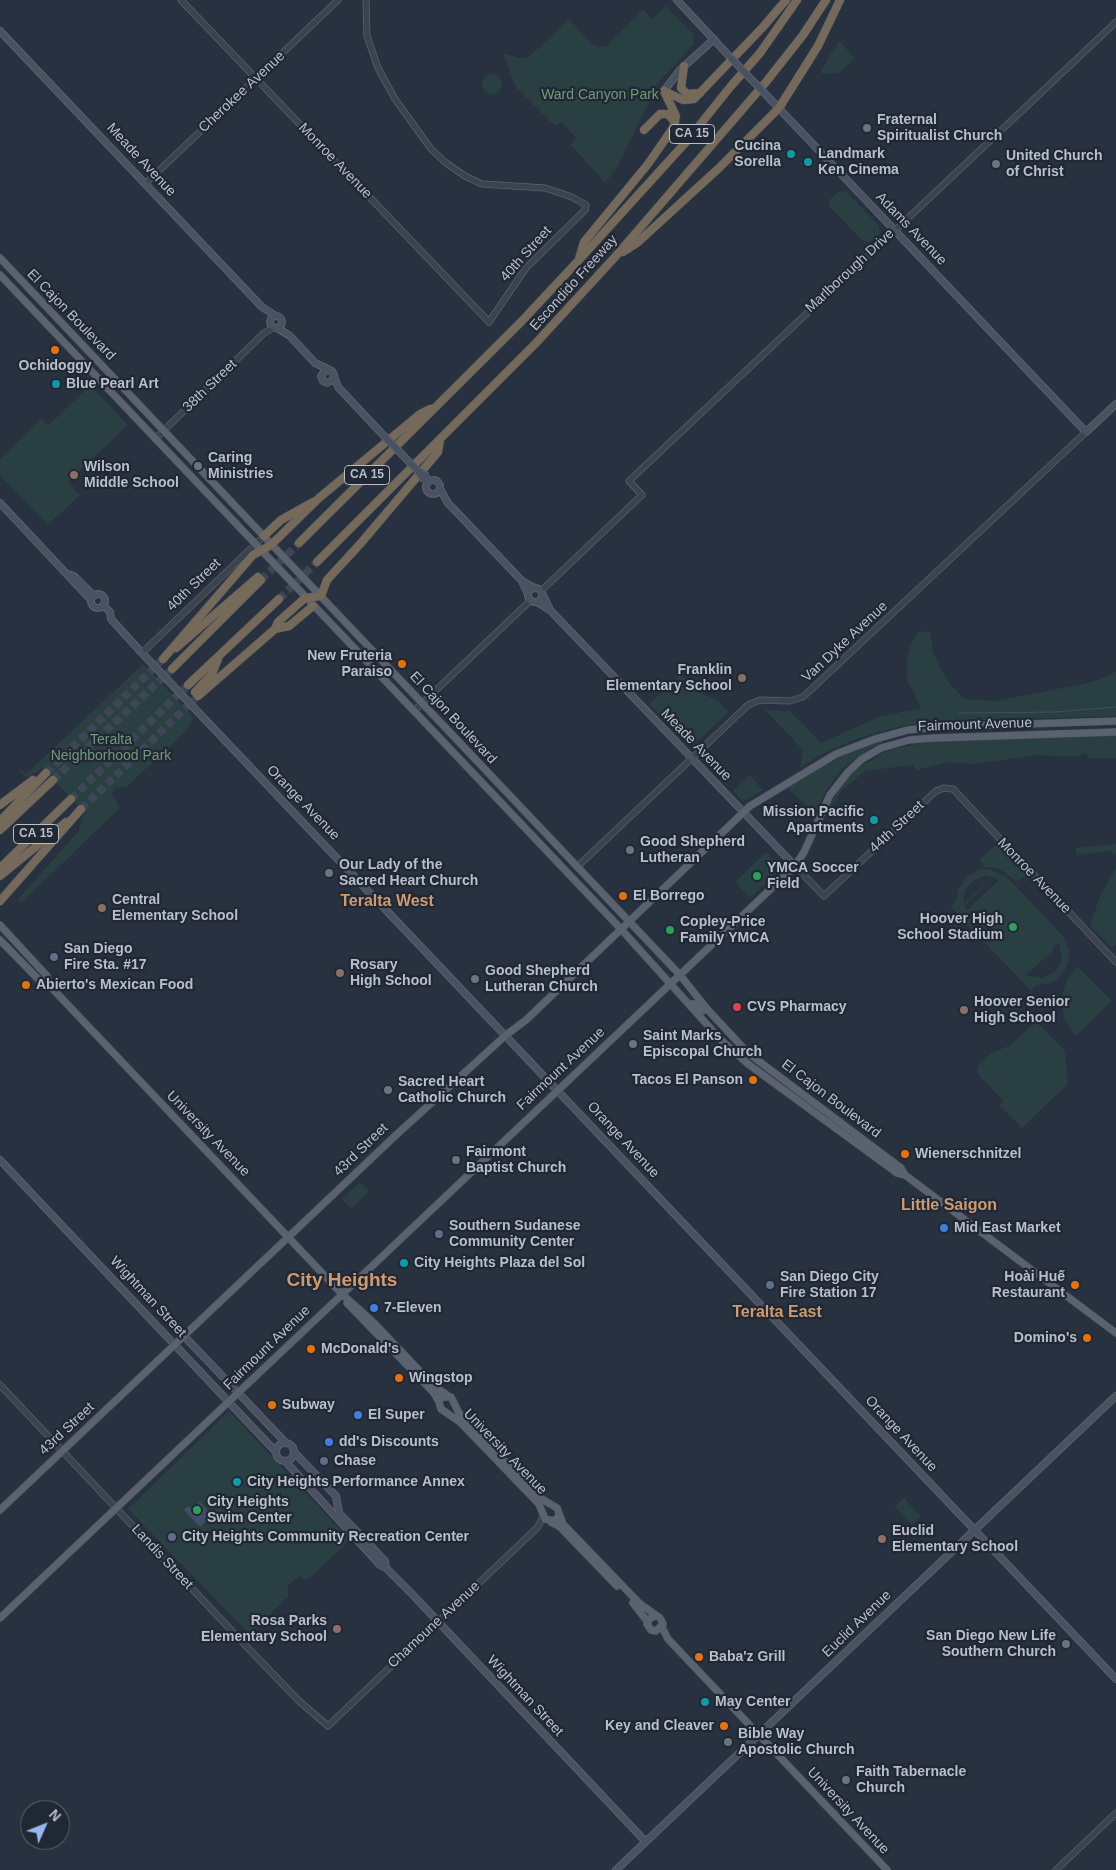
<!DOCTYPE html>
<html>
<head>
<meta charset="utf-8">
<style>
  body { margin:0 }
  #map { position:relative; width:1116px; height:1870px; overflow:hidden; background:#27313f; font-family:Arial,sans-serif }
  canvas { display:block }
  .north { position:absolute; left:20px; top:1800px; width:50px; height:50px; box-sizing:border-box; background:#202834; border:1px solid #5d6470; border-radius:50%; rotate:46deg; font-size:14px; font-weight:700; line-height:20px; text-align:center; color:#b8beca }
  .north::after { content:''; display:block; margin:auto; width:18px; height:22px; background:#95b7f1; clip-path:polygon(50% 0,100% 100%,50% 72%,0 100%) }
</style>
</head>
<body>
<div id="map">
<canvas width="1116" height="1870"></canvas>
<div class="north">N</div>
</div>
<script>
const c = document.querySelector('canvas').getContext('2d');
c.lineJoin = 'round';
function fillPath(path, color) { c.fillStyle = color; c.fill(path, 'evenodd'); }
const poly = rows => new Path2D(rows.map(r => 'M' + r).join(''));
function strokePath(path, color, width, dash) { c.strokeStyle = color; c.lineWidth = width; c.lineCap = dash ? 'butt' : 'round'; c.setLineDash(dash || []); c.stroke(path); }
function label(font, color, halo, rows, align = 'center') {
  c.font = font + ' Arial,sans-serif'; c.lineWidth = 4.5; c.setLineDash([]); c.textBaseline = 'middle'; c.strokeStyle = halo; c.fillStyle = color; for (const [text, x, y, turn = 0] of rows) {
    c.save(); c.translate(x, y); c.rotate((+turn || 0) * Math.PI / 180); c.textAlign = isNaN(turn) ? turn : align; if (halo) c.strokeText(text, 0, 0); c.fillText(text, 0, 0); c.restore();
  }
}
fillPath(poly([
  [666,6,695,36,693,38,695,43,658,83,618,166,605,183,571,145,576,138,562,122,555,126,515,86,503,53,519,58,529,57,569,19,593,45,599,47,606,46,643,10,652,19],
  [839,41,855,58,839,73,822,74,822,68],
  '482 84a10 10 0 1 1 20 0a10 10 0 1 1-20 0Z',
  [839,191,846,191,879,226,880,233,870,242,863,241,829,206,830,199],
  [90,385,128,425,68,482,80,495,48,525,0,475,0,459,41,419,48,426],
  [918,631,930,632,933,652,946,679,964,699,995,701,1083,684,1107,677,1116,671,1116,716,951,721,906,725,856,739,822,754,800,768,803,750,765,710,790,711,821,743,878,717,921,708,907,680,907,658,912,642],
  [143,664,193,717,190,727,128,786,114,789,112,795,120,808,22,902,18,899,78,832,84,812,42,768,30,776,25,777,19,770,21,769,26,774],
  [681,674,697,692,716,699,729,712,693,745,689,745,649,704],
  [1116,735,1116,758,1088,758,1088,754,1084,753,1078,757,1039,755,972,764,947,762,917,770,913,765,865,771,842,790,825,817,823,817,842,784,856,769,885,752,905,746,938,741],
  [882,740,883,742,869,749,843,768,827,789,815,814,787,787,839,756],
  [750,775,763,790,743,802,733,791],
  [997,844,1026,875,1018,882,998,868,984,867,979,860],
  [1116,844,1116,854,1108,851,1077,855,1075,848],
  [766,852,779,866,780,870,750,898,735,882],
  [1116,868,1116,944,1112,948,1090,926,1100,896],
  [988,869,1006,876,1064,937,1069,950,1069,960,1063,973,1056,980,1048,984,1036,985,1031,991,950,906,956,901,958,890,966,878,978,870],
  [984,876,992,877,965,902,966,904,993,877,999,880,966,911,963,899,966,889,974,880],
  [1059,942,1062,959,1055,972,1042,978,1026,975,1054,950,1052,948],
  [1077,966,1112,1001,1076,1036,1065,1021,1061,1001,1066,981],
  [1036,1021,1065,1051,1068,1084,1022,1128,999,1105,1003,1101,979,1075,977,1070,979,1064,991,1053,1011,1045],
  [360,1182,369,1191,351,1209,342,1199],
  [229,1411,350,1540,310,1578,304,1580,299,1576,288,1586,288,1597,249,1634,128,1509],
  [904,1498,921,1516,912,1525,894,1506]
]), '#2a3f41');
fillPath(poly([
  [200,1502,212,1515,200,1527,184,1510,188,1506,191,1509]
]), '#3f4e67');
strokePath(poly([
  [958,713,1055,712,1116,707]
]), '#3f4e67', 1);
strokePath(poly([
  [261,580,299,543],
  [279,599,317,562],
  [46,773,163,659],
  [53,780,172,669],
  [71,799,188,685],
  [81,809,198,696]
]), '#3d4654', 8, [8, 4]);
const tertiary = poly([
  [181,0,489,322,526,268,585,210,586,205,572,197,545,188,482,184,465,176,446,163,431,149,395,99,378,68,367,36,366,0],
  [145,184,338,0],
  [155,439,264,333,273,328],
  [541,591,642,495,629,481,1116,22],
  [142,653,264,536],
  [414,711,531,600],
  [795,866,824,896,936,791,944,788,953,789,1116,962],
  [577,867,748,705,760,700,790,701,803,697,1086,432],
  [0,1385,247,1647,299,1701,328,1726,537,1528,544,1516],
  [1056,1870,1116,1813]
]);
const secondary = poly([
  [677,0,731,58],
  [0,31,262,307,276,316],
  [664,91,680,70,714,39],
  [771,100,1086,432,1116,404],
  '270 322a6 6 0 1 1 12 0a6 6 0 1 1-12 0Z',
  [277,328,290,336,315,363,328,369],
  [334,375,333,380,327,383,323,381,321,376,326,370,332,371,333,373,338,387,385,437],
  '426 487a7 7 0 1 1 14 0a7 7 0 1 1-14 0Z',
  [440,489,448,503,522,581],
  [0,503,91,600],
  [68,574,74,576,94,596],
  '528 595a7 7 0 1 1 14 0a7 7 0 1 1-14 0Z',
  [528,594,522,581,535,588],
  '91 601a7 7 0 1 1 14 0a7 7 0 1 1-14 0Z',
  [537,602,550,610,543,595],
  [103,605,110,612,111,619,142,653,1116,1679],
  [550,610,795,866],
  [0,1160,276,1452],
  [184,1336,286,1443],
  '276 1452a9 9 0 1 1 18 0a9 9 0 1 1-18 0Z',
  [294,1452,336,1496,339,1513,385,1561,386,1568],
  [285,1461,380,1565,386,1568,412,1594,645,1841],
  [616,1870,1116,1396]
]);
const primary = poly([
  [0,258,680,975,707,1009,748,1053,901,1168,905,1175,1116,1333],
  [0,275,620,928,721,1040,748,1064,897,1173,905,1175],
  [0,925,47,976,49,985],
  [0,940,41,982,49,985,342,1294,373,1322,435,1387,447,1395],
  [689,1004,695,1004,702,1011,707,1009],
  [348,1300,347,1303,434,1393,439,1402],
  [0,1510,395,1136,506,1035,526,1020,750,806,836,754,875,739,908,730,938,727,1116,721],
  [559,1516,554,1521,545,1519,539,1504,460,1422,441,1409,439,1402,442,1397,451,1397,459,1413,540,1498,557,1508,563,1524,639,1603,660,1618,663,1624,656,1631,651,1630,647,1624,649,1619,655,1616],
  [551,1522,560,1527,617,1586],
  [633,1603,647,1621],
  [0,1618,795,866,804,852,830,795,848,772,862,759,881,748,909,740,934,738,1116,732],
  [662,1627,668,1639,887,1870]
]);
const motorway = poly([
  [684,66,681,88,687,94,700,93],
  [664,91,683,100,694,99,763,27,786,0],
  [644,130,660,114,668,114,675,122],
  [623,252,637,243,719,168,779,108,818,46,840,0],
  [579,259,584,242,648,164,673,128,676,116,664,91],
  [264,536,281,520,313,502],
  [299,543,521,322,578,261,687,141,731,86,760,53,797,0],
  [317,562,536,343,615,257,766,82,803,35,826,0],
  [275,629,289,626,313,606],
  [176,648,258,577],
  [163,659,253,555,271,545,319,498,420,414,430,409],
  [172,669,261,580],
  [188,685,279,599],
  [195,692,212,674,218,659],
  [198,696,275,629,278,622,305,598,321,596,327,580,361,543,438,452,440,440],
  [0,805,33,780],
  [0,821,46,773],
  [0,830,53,780],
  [0,868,71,799],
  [0,876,66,822],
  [0,901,81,809]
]);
strokePath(tertiary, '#59616d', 7);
strokePath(secondary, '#59616d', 8);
strokePath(primary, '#454c58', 8);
strokePath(motorway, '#464e5a', 9);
strokePath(tertiary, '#3b434f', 5.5);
strokePath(secondary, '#4a5262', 6);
strokePath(primary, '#5a626f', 7);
strokePath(motorway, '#756a59', 8);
const secondaryBridge = poly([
  [731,58,771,100],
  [385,437,418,471],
  [424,480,418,471,427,476]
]);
strokePath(secondaryBridge, '#59616d', 8, []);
strokePath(secondaryBridge, '#4a5262', 6);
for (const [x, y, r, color] of [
  [867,128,5,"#6b7280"],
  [791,154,5,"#0f9aa8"],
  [808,162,5,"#0f9aa8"],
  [996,164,5,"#6b7280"],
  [55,350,5,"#e8710a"],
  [56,384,5,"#0f9aa8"],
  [198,466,5,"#6b7280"],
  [74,475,5,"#8d6e63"],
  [402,664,5,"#e8710a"],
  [742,678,5,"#8d6e63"],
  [874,820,5,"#0f9aa8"],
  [630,850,5,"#6b7280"],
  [329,873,5,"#6b7280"],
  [757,876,5,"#2e9e5b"],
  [623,896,5,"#e8710a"],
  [102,908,5,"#8d6e63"],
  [1013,927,5,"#2e9e5b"],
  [670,930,5,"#2e9e5b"],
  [54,957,5,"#5c6f8a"],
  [340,973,5,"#8d6e63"],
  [475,979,5,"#6b7280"],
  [26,985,5,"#e8710a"],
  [737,1007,5,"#e0444e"],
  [964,1010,5,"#8d6e63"],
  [633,1044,5,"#6b7280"],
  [753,1080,5,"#e8710a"],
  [388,1090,5,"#6b7280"],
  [905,1154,5,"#e8710a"],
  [456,1160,5,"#6b7280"],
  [944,1228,5,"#3f7fe0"],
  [439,1234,5,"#5c6f8a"],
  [404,1263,5,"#0f9aa8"],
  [770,1285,5,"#5c6f8a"],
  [1075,1285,5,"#e8710a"],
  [374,1308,5,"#3f7fe0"],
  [1087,1338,5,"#e8710a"],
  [311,1349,5,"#e8710a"],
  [399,1378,5,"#e8710a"],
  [272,1405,5,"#e8710a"],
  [358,1415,5,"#3f7fe0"],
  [329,1442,5,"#3f7fe0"],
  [324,1461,5,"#5c6f8a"],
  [237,1482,5,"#0f9aa8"],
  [197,1510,5,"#2e9e5b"],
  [172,1537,5,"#5c6f8a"],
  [882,1539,5,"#8d6e63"],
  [337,1629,5,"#8d6e63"],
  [1066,1644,5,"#6b7280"],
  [699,1657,5,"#e8710a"],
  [705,1702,5,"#0f9aa8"],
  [724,1726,5,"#e8710a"],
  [728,1742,5,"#6b7280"],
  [846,1780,5,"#6b7280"]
]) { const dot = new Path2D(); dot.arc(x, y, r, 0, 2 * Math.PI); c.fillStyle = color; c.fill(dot); strokePath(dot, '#202834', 2); }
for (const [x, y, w] of [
  [692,134,45],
  [367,475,45],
  [36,834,45]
]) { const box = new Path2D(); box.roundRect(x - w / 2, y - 9.5, w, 19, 4); c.fillStyle = '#202834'; c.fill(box); strokePath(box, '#b8beca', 1); }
label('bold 12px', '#b8beca', null, [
  ["CA 15",692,134],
  ["CA 15",367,475],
  ["CA 15",36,834]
]);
label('14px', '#b8beca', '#202834', [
  ["Cherokee Avenue",242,92,-43],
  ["Meade Avenue",141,160,47],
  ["Monroe Avenue",335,161,46],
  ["Adams Avenue",911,229,46],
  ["40th Street",526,254,-48],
  ["Marlborough Drive",850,271,-43],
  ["Escondido Freeway",574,283,-48],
  ["El Cajon Boulevard",71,315,46],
  ["38th Street",210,386,-44],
  ["40th Street",194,585,-44],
  ["Van Dyke Avenue",845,642,-43],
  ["El Cajon Boulevard",453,718,47],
  ["Fairmount Avenue",975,725,-2],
  ["Meade Avenue",696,745,46],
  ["Orange Avenue",303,803,46],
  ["44th Street",897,827,-43],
  ["Monroe Avenue",1034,876,46],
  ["Fairmount Avenue",561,1069,-43],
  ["El Cajon Boulevard",831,1099,37],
  ["University Avenue",208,1134,46],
  ["Orange Avenue",623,1140,47],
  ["43rd Street",361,1150,-44],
  ["Wightman Street",148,1297,47],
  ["Fairmount Avenue",267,1348,-44],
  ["43rd Street",67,1429,-43],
  ["Orange Avenue",901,1434,47],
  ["University Avenue",505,1452,46],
  ["Landis Street",162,1557,47],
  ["Euclid Avenue",857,1624,-44],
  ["Chamoune Avenue",434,1625,-43],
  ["Wightman Street",525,1696,47],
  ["University Avenue",848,1811,47]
]);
label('14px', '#71997b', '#202834', [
  ["Ward Canyon Park",600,95],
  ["Teralta",111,740],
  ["Neighborhood Park",111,756]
]);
label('bold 14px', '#b8beca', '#202834', [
  ["Fraternal",877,120],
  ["Spiritualist Church",877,136],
  ["Cucina",781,146,"right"],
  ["Sorella",781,162,"right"],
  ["Landmark",818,154],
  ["Ken Cinema",818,170],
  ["United Church",1006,156],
  ["of Christ",1006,172],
  ["Ochidoggy",55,366,"center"],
  ["Blue Pearl Art",66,384],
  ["Caring",208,458],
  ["Ministries",208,474],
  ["Wilson",84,467],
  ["Middle School",84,483],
  ["New Fruteria",392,656,"right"],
  ["Paraiso",392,672,"right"],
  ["Franklin",732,670,"right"],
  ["Elementary School",732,686,"right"],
  ["Mission Pacific",864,812,"right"],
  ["Apartments",864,828,"right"],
  ["Good Shepherd",640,842],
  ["Lutheran",640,858],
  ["Our Lady of the",339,865],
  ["Sacred Heart Church",339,881],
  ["YMCA Soccer",767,868],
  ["Field",767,884],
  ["El Borrego",633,896],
  ["Central",112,900],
  ["Elementary School",112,916],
  ["Hoover High",1003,919,"right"],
  ["School Stadium",1003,935,"right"],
  ["Copley-Price",680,922],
  ["Family YMCA",680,938],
  ["San Diego",64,949],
  ["Fire Sta. #17",64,965],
  ["Rosary",350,965],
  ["High School",350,981],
  ["Good Shepherd",485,971],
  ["Lutheran Church",485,987],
  ["Abierto's Mexican Food",36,985],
  ["Hoover Senior",974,1002],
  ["High School",974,1018],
  ["CVS Pharmacy",747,1007],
  ["Saint Marks",643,1036],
  ["Episcopal Church",643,1052],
  ["Tacos El Panson",743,1080,"right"],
  ["Sacred Heart",398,1082],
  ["Catholic Church",398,1098],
  ["Fairmont",466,1152],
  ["Baptist Church",466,1168],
  ["Wienerschnitzel",915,1154],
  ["Southern Sudanese",449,1226],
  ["Community Center",449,1242],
  ["Mid East Market",954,1228],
  ["City Heights Plaza del Sol",414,1263],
  ["San Diego City",780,1277],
  ["Fire Station 17",780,1293],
  ["Hoài Huế",1065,1277,"right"],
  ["Restaurant",1065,1293,"right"],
  ["7-Eleven",384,1308],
  ["Domino's",1077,1338,"right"],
  ["McDonald's",321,1349],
  ["Wingstop",409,1378],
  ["Subway",282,1405],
  ["El Super",368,1415],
  ["dd's Discounts",339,1442],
  ["Chase",334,1461],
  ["City Heights Performance Annex",247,1482],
  ["City Heights",207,1502],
  ["Swim Center",207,1518],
  ["Euclid",892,1531],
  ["Elementary School",892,1547],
  ["City Heights Community Recreation Center",182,1537],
  ["Rosa Parks",327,1621,"right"],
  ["Elementary School",327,1637,"right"],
  ["San Diego New Life",1056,1636,"right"],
  ["Southern Church",1056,1652,"right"],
  ["Baba'z Grill",709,1657],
  ["May Center",715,1702],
  ["Key and Cleaver",714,1726,"right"],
  ["Bible Way",738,1734],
  ["Apostolic Church",738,1750],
  ["Faith Tabernacle",856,1772],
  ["Church",856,1788]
], 'left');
label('bold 16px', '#cf9a6e', '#202834', [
  ["Teralta West",387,902],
  ["Little Saigon",949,1206],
  ["Teralta East",777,1313]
]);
label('bold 19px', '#cf9a6e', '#202834', [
  ["City Heights",342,1281]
]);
</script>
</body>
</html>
